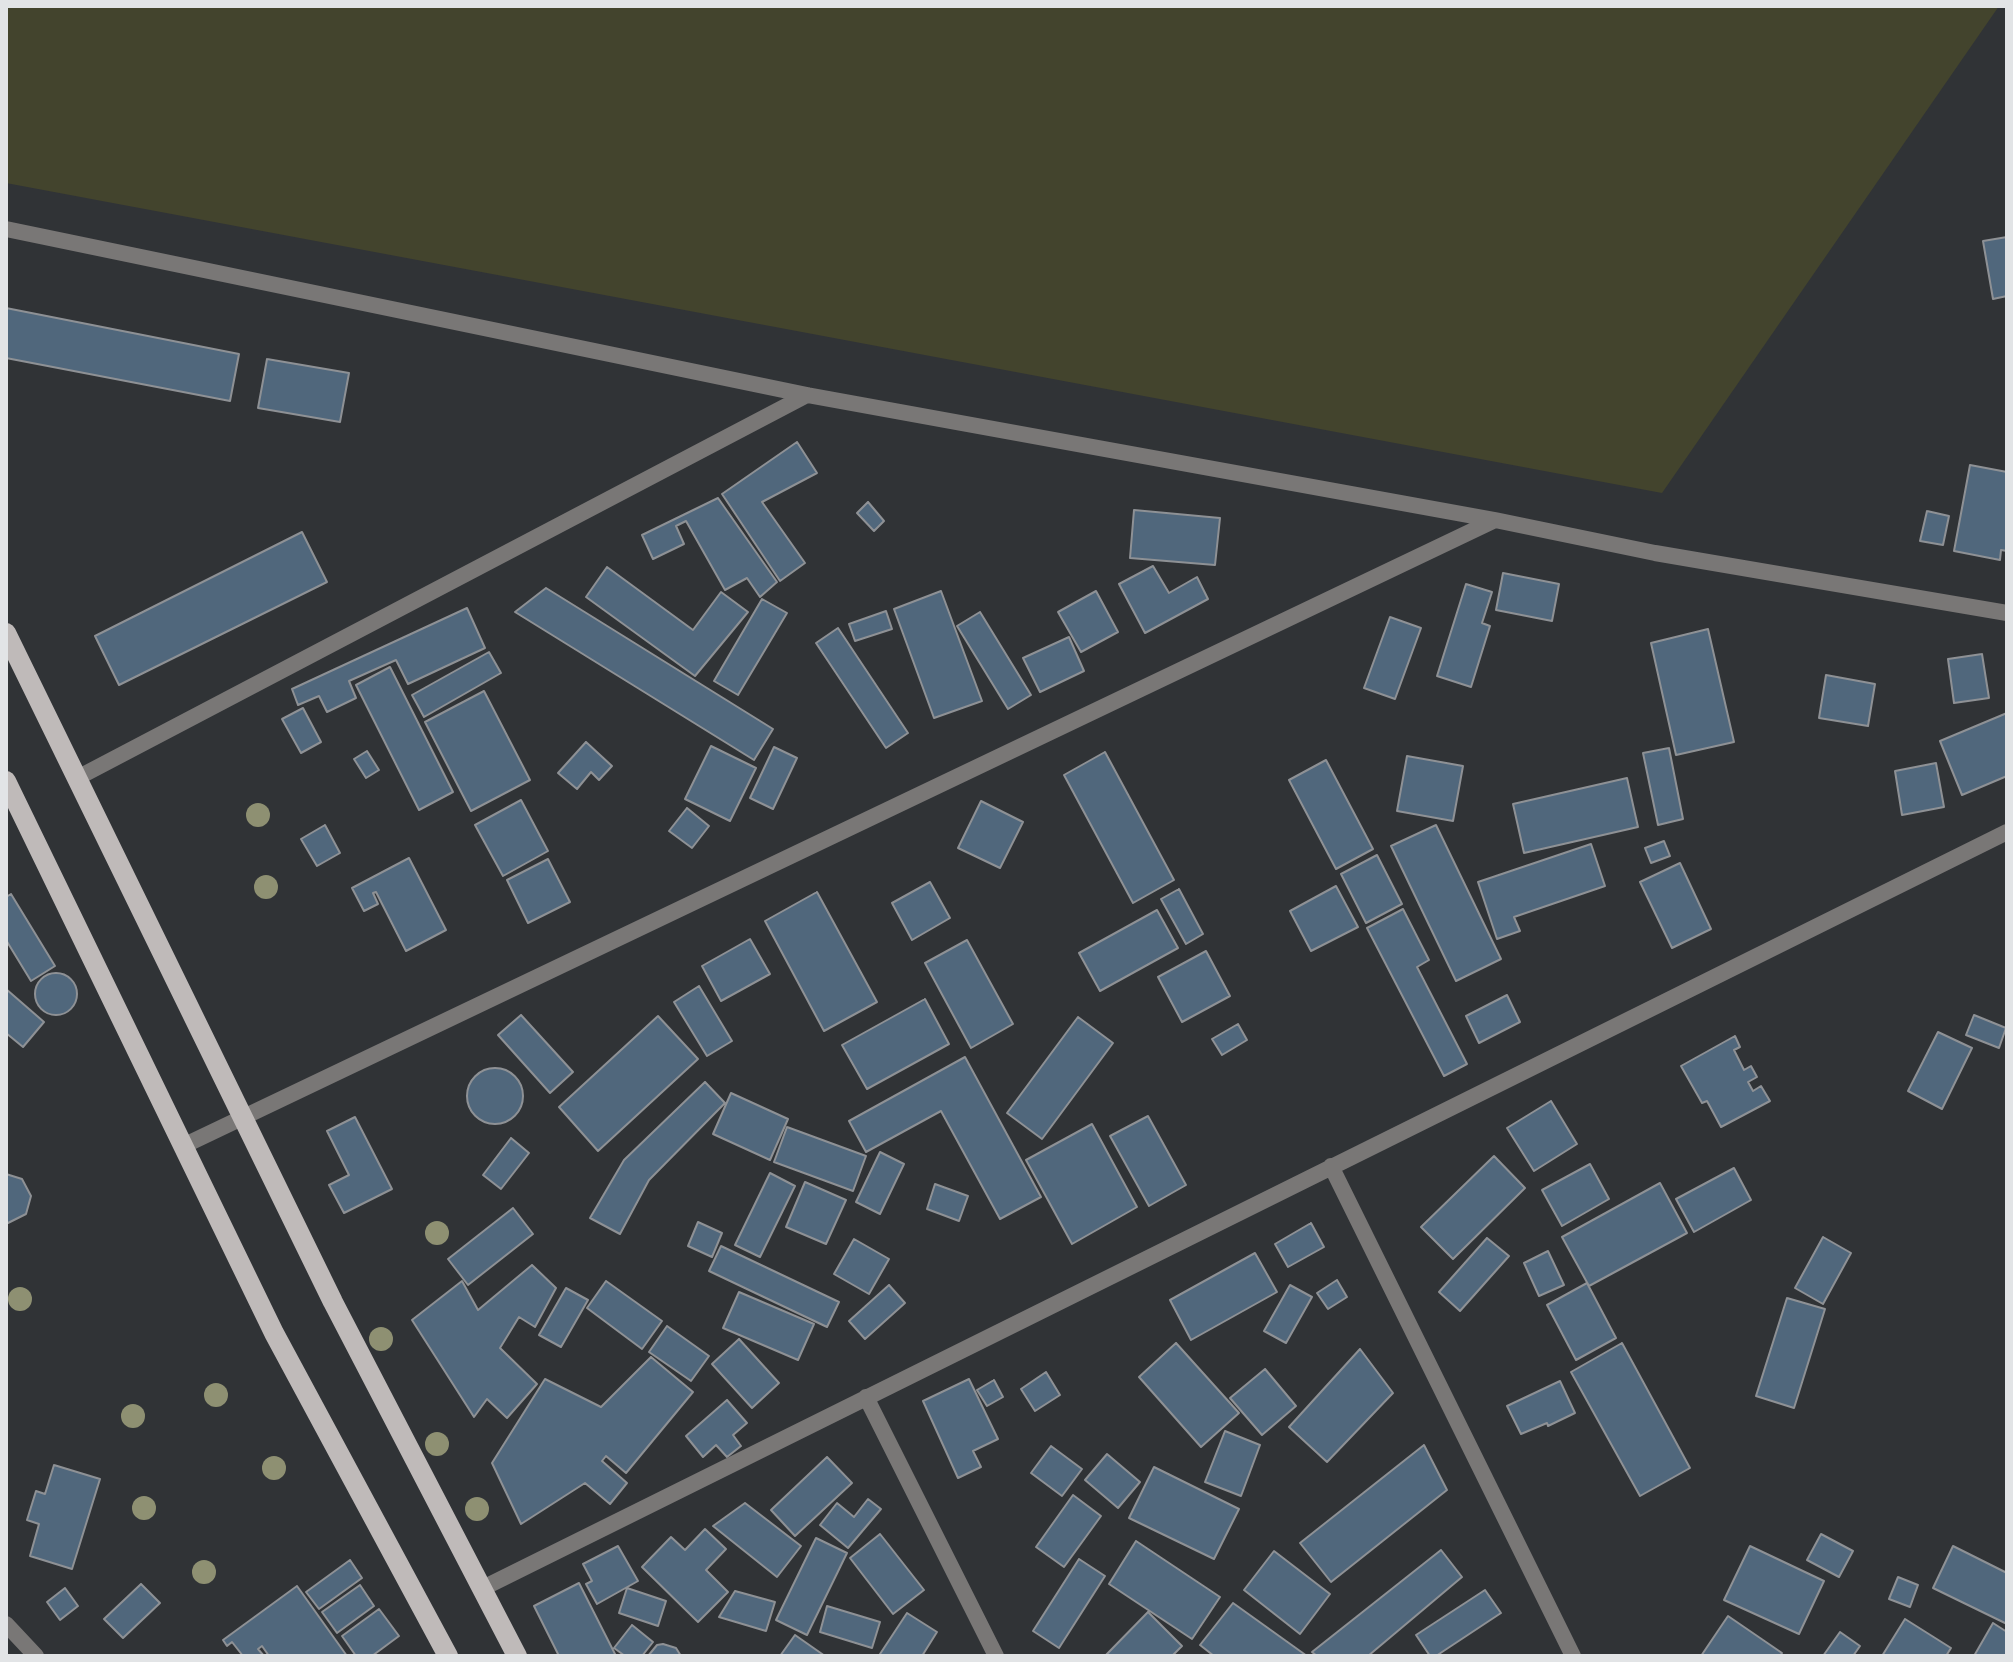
<!DOCTYPE html>
<html>
<head>
<meta charset="utf-8">
<style>
  body { margin:0 }
  #map { position:relative; width:2013px; height:1662px; overflow:hidden; background:#303336; font-family:"Titillium Web",sans-serif }
  canvas { display:block }
  .frame { position:absolute; inset:0; border:8px solid #e2e4e6; pointer-events:none }
</style>
</head>
<body>
<div id="map">
<canvas width="2013" height="1662"></canvas>
<div class="frame"></div>
</div>
<script>
const c = document.querySelector('canvas').getContext('2d');
c.lineJoin = 'round';
function fillPath(path, color) { c.fillStyle = color; c.fill(path, 'evenodd'); }
const poly = rows => new Path2D(rows.map(r => 'M' + r).join(''));
function strokePath(path, color, width, dash) { c.strokeStyle = color; c.lineWidth = width; c.lineCap = dash ? 'butt' : 'round'; c.setLineDash(dash || []); c.stroke(path); }
fillPath(poly([
  [6,6,1999,6,1662,493,6,183]
]), '#43442d');
const building = poly([
  [2007,237,2007,296,1993,299,1983,241,2007,237],
  [6,308,239,354,230,401,6,358,6,308],
  [267,359,349,373,340,422,258,408,267,359],
  [797,442,817,473,762,502,805,563,780,581,722,494,797,442],
  [1970,465,2007,472,2007,551,2001,550,2000,560,1954,551,1970,465],
  [718,498,777,582,760,597,747,578,725,590,686,521,676,526,684,544,653,559,642,535,718,498],
  [868,502,884,521,874,531,857,513,868,502],
  [1134,510,1220,518,1215,565,1130,558,1134,510],
  [1927,511,1949,516,1943,545,1920,541,1927,511],
  [302,532,327,582,119,685,95,636,302,532],
  [1153,566,1169,593,1197,577,1208,599,1145,633,1119,584,1153,566],
  [607,567,693,630,721,592,748,612,695,676,586,597,607,567],
  [1503,573,1559,584,1552,621,1496,610,1503,573],
  [1466,584,1492,592,1482,623,1490,626,1471,687,1437,676,1466,584],
  [546,588,773,729,754,760,515,612,546,588],
  [941,591,982,701,934,718,894,609,941,591],
  [1096,591,1118,632,1081,652,1058,612,1096,591],
  [762,599,787,613,738,695,714,681,762,599],
  [467,608,485,648,408,684,396,660,349,681,356,698,327,712,319,696,298,705,292,689,467,608],
  [886,611,892,629,855,641,849,624,886,611],
  [980,612,1031,695,1008,709,957,626,980,612],
  [1390,617,1421,628,1395,699,1364,688,1390,617],
  [838,628,908,733,886,748,816,643,838,628],
  [1708,629,1734,742,1676,755,1651,643,1708,629],
  [1069,637,1084,671,1040,692,1023,658,1069,637],
  [489,652,501,673,424,717,412,695,489,652],
  [1982,654,1989,698,1954,703,1948,659,1982,654],
  [390,667,453,792,419,810,356,685,390,667],
  [1826,675,1875,684,1868,726,1819,718,1826,675],
  [484,691,530,780,471,811,425,722,484,691],
  [303,708,321,742,301,753,282,719,303,708],
  [2007,713,2007,776,1962,795,1940,741,2007,713],
  [586,742,612,766,599,780,591,772,577,789,558,773,586,742],
  [711,746,756,768,730,821,685,799,711,746],
  [774,747,797,758,773,809,750,798,774,747],
  [1669,748,1683,819,1658,825,1643,753,1669,748],
  [367,751,379,770,366,778,354,759,367,751],
  [1105,752,1174,880,1133,903,1064,775,1105,752],
  [1407,756,1463,766,1453,821,1397,811,1407,756],
  [1326,760,1373,849,1336,869,1289,780,1326,760],
  [1936,763,1944,807,1902,815,1895,771,1936,763],
  [1627,778,1638,827,1524,853,1513,804,1627,778],
  [521,800,548,851,503,876,475,825,521,800],
  [981,801,1023,822,1000,868,958,848,981,801],
  [687,808,709,826,692,848,669,831,687,808],
  [325,825,340,853,317,866,301,839,325,825],
  [1436,825,1501,959,1456,981,1391,846,1436,825],
  [1664,841,1670,856,1651,863,1645,848,1664,841],
  [1591,844,1605,886,1514,917,1520,931,1497,939,1478,882,1591,844],
  [1377,855,1402,904,1366,923,1341,874,1377,855],
  [409,858,446,930,406,951,376,892,373,893,378,904,364,911,352,888,409,858],
  [548,859,570,902,528,923,507,880,548,859],
  [1680,863,1711,929,1672,948,1640,882,1680,863],
  [930,882,950,918,912,940,892,903,930,882],
  [1336,886,1358,927,1311,951,1290,911,1336,886],
  [1179,889,1203,934,1186,944,1161,899,1179,889],
  [817,892,877,1002,824,1031,765,921,817,892],
  [11,894,55,966,31,981,6,940,6,897,11,894],
  [1403,909,1429,960,1417,967,1467,1064,1444,1076,1367,928,1403,909],
  [1157,910,1178,948,1100,991,1079,953,1157,910],
  [750,939,770,974,721,1001,702,966,750,939],
  [967,940,1013,1024,971,1048,925,963,967,940],
  [1206,951,1230,996,1182,1022,1158,977,1206,951],
  '35 994a21 21 0 1 1 42 0a21 21 0 1 1-42 0Z',
  [699,986,732,1041,707,1056,674,1002,699,986],
  [6,989,44,1022,23,1047,6,1033,6,989],
  [1507,995,1520,1022,1479,1043,1466,1016,1507,995],
  [925,999,949,1044,867,1089,842,1045,925,999],
  [521,1015,573,1072,550,1093,498,1035,521,1015],
  [1974,1015,2006,1028,1999,1048,1966,1035,1974,1015],
  [658,1016,698,1059,598,1151,559,1107,658,1016],
  [1078,1017,1113,1043,1042,1139,1007,1113,1078,1017],
  [1238,1024,1247,1040,1222,1055,1212,1039,1238,1024],
  [1938,1032,1972,1048,1942,1109,1908,1091,1938,1032],
  [1735,1036,1740,1047,1734,1050,1744,1070,1751,1066,1757,1077,1748,1082,1753,1091,1761,1086,1770,1101,1721,1127,1707,1101,1702,1103,1681,1066,1735,1036],
  [965,1057,1041,1197,1000,1219,941,1111,866,1152,849,1121,965,1057],
  '467 1096a28 28 0 1 1 56 0a28 28 0 1 1-56 0Z',
  [705,1082,725,1103,649,1180,620,1234,590,1218,624,1160,705,1082],
  [731,1093,788,1119,770,1160,713,1134,731,1093],
  [1551,1101,1577,1144,1534,1171,1507,1128,1551,1101],
  [1148,1116,1186,1185,1149,1206,1110,1136,1148,1116],
  [355,1117,392,1189,344,1213,329,1185,349,1175,327,1131,355,1117],
  [1092,1124,1137,1207,1072,1244,1026,1160,1092,1124],
  [787,1127,866,1156,853,1191,774,1162,787,1127],
  [511,1138,529,1153,501,1189,483,1175,511,1138],
  [880,1152,904,1164,880,1214,856,1202,880,1152],
  [1494,1156,1525,1188,1453,1259,1421,1227,1494,1156],
  [1590,1164,1609,1199,1562,1226,1542,1190,1590,1164],
  [1734,1168,1751,1200,1694,1232,1676,1199,1734,1168],
  [770,1173,795,1186,760,1257,735,1245,770,1173],
  [6,1174,22,1179,31,1196,26,1214,8,1223,6,1223,6,1174],
  [805,1182,846,1200,826,1244,786,1227,805,1182],
  [1660,1183,1687,1233,1589,1286,1562,1237,1660,1183],
  [935,1184,968,1196,959,1221,927,1209,935,1184],
  [513,1208,533,1234,468,1285,448,1259,513,1208],
  [698,1222,722,1233,712,1257,688,1246,698,1222],
  [1311,1223,1324,1247,1288,1267,1275,1244,1311,1223],
  [1823,1237,1851,1253,1823,1304,1795,1288,1823,1237],
  [1487,1238,1509,1256,1460,1311,1439,1292,1487,1238],
  [854,1239,889,1259,869,1294,834,1274,854,1239],
  [721,1246,839,1302,827,1327,709,1271,721,1246],
  [1548,1251,1564,1285,1539,1296,1524,1263,1548,1251],
  [1255,1253,1277,1292,1191,1340,1170,1300,1255,1253],
  [532,1265,556,1288,535,1327,519,1317,500,1348,537,1384,507,1418,487,1399,474,1417,412,1320,462,1281,478,1310,532,1265],
  [1337,1280,1347,1297,1328,1309,1317,1293,1337,1280],
  [606,1281,662,1321,642,1349,587,1308,606,1281],
  [1587,1283,1616,1338,1576,1360,1547,1305,1587,1283],
  [889,1285,905,1303,865,1339,849,1321,889,1285],
  [1290,1285,1312,1297,1286,1343,1264,1331,1290,1285],
  [566,1288,588,1300,561,1347,539,1335,566,1288],
  [739,1292,814,1324,798,1360,723,1328,739,1292],
  [1787,1298,1825,1309,1794,1408,1756,1396,1787,1298],
  [667,1326,709,1356,691,1381,649,1352,667,1326],
  [739,1339,779,1383,752,1408,712,1364,739,1339],
  [1176,1343,1239,1413,1201,1447,1139,1377,1176,1343],
  [1622,1343,1690,1468,1640,1496,1571,1372,1622,1343],
  [1360,1349,1393,1393,1327,1462,1289,1427,1360,1349],
  [651,1357,693,1392,626,1473,606,1456,602,1461,627,1483,610,1504,585,1483,521,1524,492,1463,545,1379,601,1407,651,1357],
  [1265,1369,1296,1406,1262,1435,1230,1398,1265,1369],
  [1046,1372,1060,1395,1035,1411,1021,1389,1046,1372],
  [969,1379,998,1439,973,1451,981,1467,958,1478,923,1401,969,1379],
  [994,1380,1003,1397,987,1406,977,1390,994,1380],
  [1560,1381,1575,1413,1548,1426,1547,1423,1521,1434,1507,1406,1560,1381],
  [727,1400,747,1423,733,1435,741,1446,727,1457,716,1445,703,1457,686,1436,727,1400],
  [1225,1431,1260,1445,1241,1496,1205,1482,1225,1431],
  [1424,1445,1447,1490,1331,1582,1300,1543,1424,1445],
  [1051,1446,1082,1469,1062,1496,1031,1473,1051,1446],
  [1107,1454,1140,1482,1118,1508,1085,1480,1107,1454],
  [827,1457,852,1483,795,1536,771,1510,827,1457],
  [54,1465,100,1479,72,1569,30,1556,39,1524,27,1520,36,1491,45,1494,54,1465],
  [1154,1467,1239,1509,1214,1559,1129,1518,1154,1467],
  [1073,1495,1101,1516,1064,1567,1036,1547,1073,1495],
  [868,1499,881,1509,848,1548,820,1525,837,1503,854,1517,868,1499],
  [745,1503,801,1546,777,1577,713,1526,745,1503],
  [705,1529,726,1549,706,1570,728,1592,698,1622,642,1567,671,1537,685,1550,705,1529],
  [880,1534,924,1590,893,1614,850,1558,880,1534],
  [1821,1534,1853,1551,1839,1577,1807,1560,1821,1534],
  [816,1538,847,1553,807,1635,776,1620,816,1538],
  [1136,1541,1220,1597,1192,1639,1109,1584,1136,1541],
  [618,1546,638,1581,597,1604,586,1584,592,1581,583,1564,618,1546],
  [1750,1546,1824,1581,1799,1634,1724,1600,1750,1546],
  [1953,1546,2007,1573,2007,1624,1933,1588,1953,1546],
  [1441,1550,1462,1577,1368,1656,1317,1656,1312,1652,1441,1550],
  [1274,1551,1330,1594,1300,1634,1244,1590,1274,1551],
  [1079,1559,1105,1576,1059,1648,1033,1631,1079,1559],
  [350,1560,362,1578,319,1609,306,1592,350,1560],
  [1898,1577,1918,1585,1910,1607,1889,1599,1898,1577],
  [579,1583,616,1656,559,1656,534,1606,579,1583],
  [141,1584,160,1603,123,1638,104,1619,141,1584],
  [360,1585,374,1606,337,1633,322,1612,360,1585],
  [297,1586,347,1656,269,1656,262,1646,258,1649,264,1656,243,1656,232,1642,227,1646,223,1640,297,1586],
  [65,1588,78,1606,60,1620,47,1602,65,1588],
  [627,1588,666,1601,658,1626,619,1613,627,1588],
  [1485,1590,1501,1613,1436,1656,1430,1656,1416,1635,1485,1590],
  [735,1591,775,1602,766,1631,719,1617,735,1591],
  [1233,1603,1307,1656,1214,1656,1200,1645,1233,1603],
  [827,1606,880,1622,872,1648,820,1632,827,1606],
  [379,1609,399,1636,372,1656,356,1656,342,1636,379,1609],
  [1148,1612,1182,1646,1172,1656,1105,1656,1148,1612],
  [907,1613,937,1632,922,1656,883,1656,880,1654,907,1613],
  [1728,1616,1782,1653,1780,1656,1701,1656,1728,1616],
  [1905,1619,1951,1648,1946,1656,1882,1656,1905,1619],
  [1993,1623,2007,1632,2007,1656,1974,1656,1993,1623],
  [632,1625,653,1642,642,1656,625,1656,614,1648,632,1625],
  [1840,1632,1860,1646,1853,1656,1823,1656,1840,1632],
  [795,1635,825,1656,780,1656,795,1635],
  [663,1644,676,1648,681,1656,648,1656,657,1645,663,1644]
]);
fillPath(building, '#50677c');
strokePath(building, '#8e9195', 2);
strokePath(poly([
  [6,229,807,395,1495,520,1655,553,2007,613],
  [79,777,807,395],
  [183,1146,1495,520],
  [1331,1166,1573,1656],
  [866,1397,996,1656],
  [483,1588,2007,832],
  [6,1624,36,1656]
]), '#797776', 16);
strokePath(poly([
  [6,633,333,1302,517,1656],
  [6,781,274,1333,448,1656]
]), '#bfbab9', 20);
c.fillStyle = '#8e9072';
for (const [x, y] of [
  [258,815],
  [266,887],
  [437,1233],
  [20,1299],
  [381,1339],
  [216,1395],
  [133,1416],
  [437,1444],
  [274,1468],
  [144,1508],
  [477,1509],
  [204,1572]
]) { c.beginPath(); c.arc(x, y, 12, 0, 2 * Math.PI); c.fill(); }
</script>
</body>
</html>
